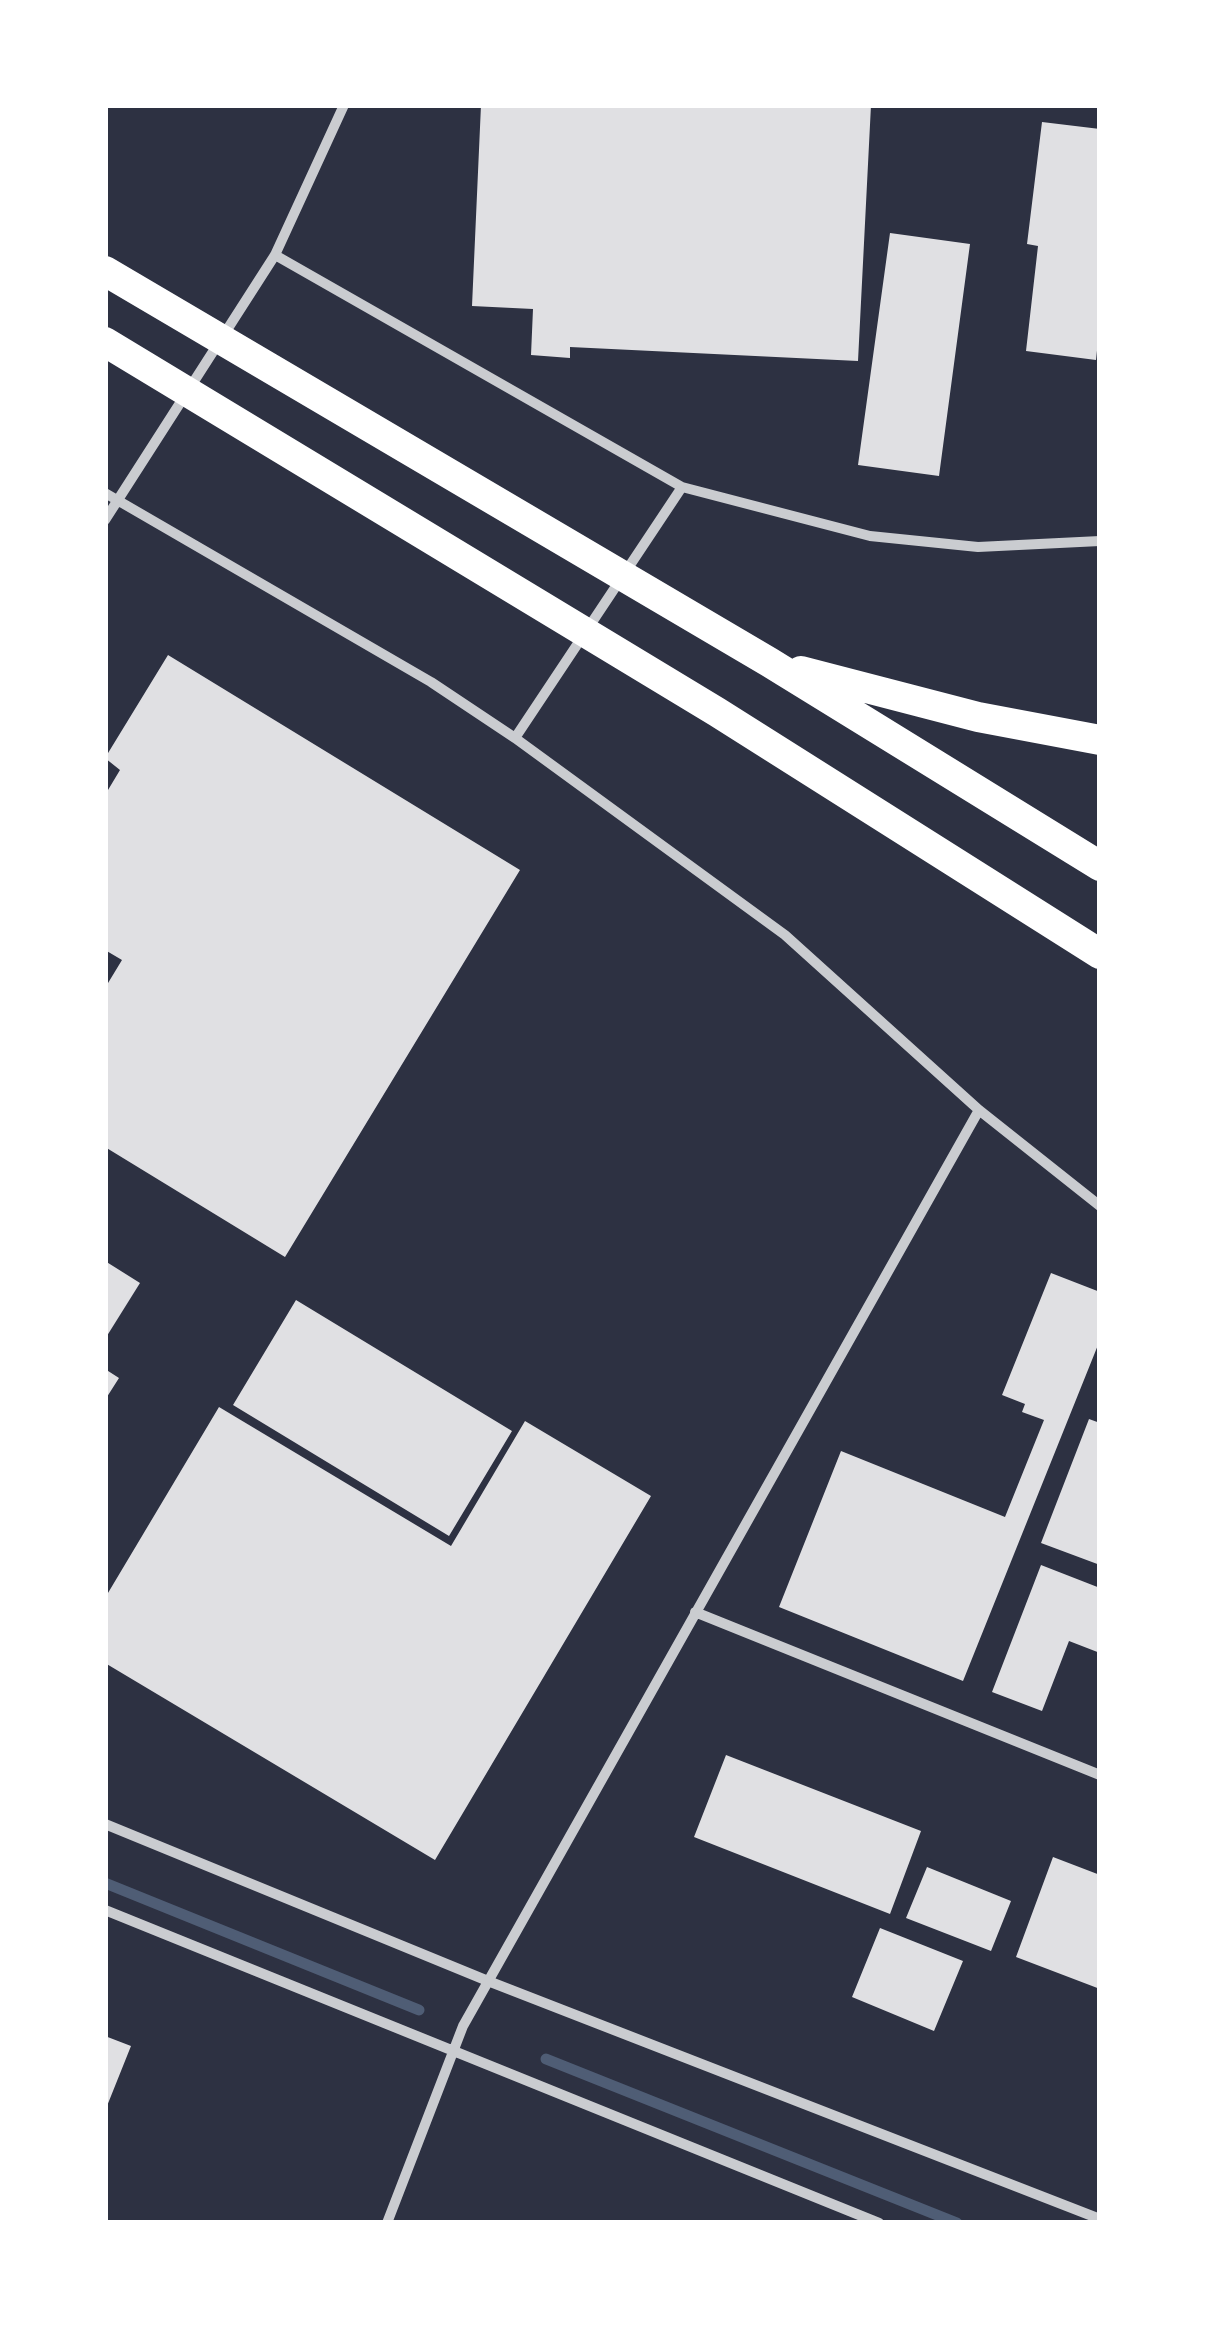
<!DOCTYPE html>
<html>
<head>
<meta charset="utf-8">
<style>
  body { margin:0 }
  #map { position:relative; width:1205px; height:2328px; overflow:hidden; background:#2d3142; font-family:"Roboto Condensed",sans-serif }
  canvas { display:block }
  .frame { position:absolute; inset:0; border:108px solid #fff; pointer-events:none }
</style>
</head>
<body>
<div id="map">
<canvas width="1205" height="2328"></canvas>
<div class="frame"></div>
</div>
<script>
const c = document.querySelector('canvas').getContext('2d');
c.lineJoin = 'round';
const poly = rows => new Path2D(rows.map(r => 'M' + r).join(''));
function strokePath(path, color, width, dash) { c.strokeStyle = color; c.lineWidth = width; c.lineCap = dash ? 'butt' : 'round'; c.setLineDash(dash || []); c.stroke(path); }
function fillPath(path, color) { c.fillStyle = color; c.fill(path, 'evenodd'); }
strokePath(poly([
  [105,1883,419,2010],
  [546,2059,957,2223]
]), '#4f5d75', 11);
fillPath(poly([
  [481,105,871,105,858,361,570,347,570,358,531,355,533,309,472,306],
  [1042,122,1100,129,1100,322,1096,360,1026,351,1038,246,1027,244],
  [890,233,970,244,939,476,858,465],
  [168,655,520,870,285,1257,105,1147,105,988,122,960,105,950,105,795,120,770,105,758],
  [105,1261,140,1283,105,1339],
  [1051,1273,1100,1292,1100,1340,963,1681,779,1607,841,1451,1005,1517,1044,1420,1022,1412,1025,1404,1002,1395],
  [296,1300,512,1431,449,1536,233,1405],
  [105,1369,119,1378,105,1400],
  [219,1407,451,1546,525,1421,651,1496,435,1860,105,1663,105,1598],
  [1089,1419,1100,1423,1100,1565,1041,1543],
  [1041,1565,1100,1588,1100,1653,1069,1641,1042,1711,992,1692],
  [726,1755,921,1831,890,1914,694,1837],
  [1053,1857,1100,1875,1100,1989,1016,1957],
  [927,1867,1011,1901,991,1951,906,1918],
  [880,1928,963,1961,934,2031,852,1997],
  [105,2036,131,2046,105,2111]
]), '#e0e0e3');
strokePath(poly([
  [275,255,682,487,870,536,978,547,1100,541],
  [105,493,431,682,515,738,785,935,979,1110,1100,1206],
  [105,520,275,255,344,105],
  [515,738,682,487],
  [695,1612,1100,1775],
  [105,1824,488,1981,1100,2219],
  [105,1910,879,2223],
  [387,2223,463,2026,979,1110]
]), '#caccd0', 10);
strokePath(poly([
  [105,271,769,662,1100,866],
  [105,342,717,712,1100,954],
  [801,671,978,717,1100,740]
]), '#fff', 30);
</script>
</body>
</html>
